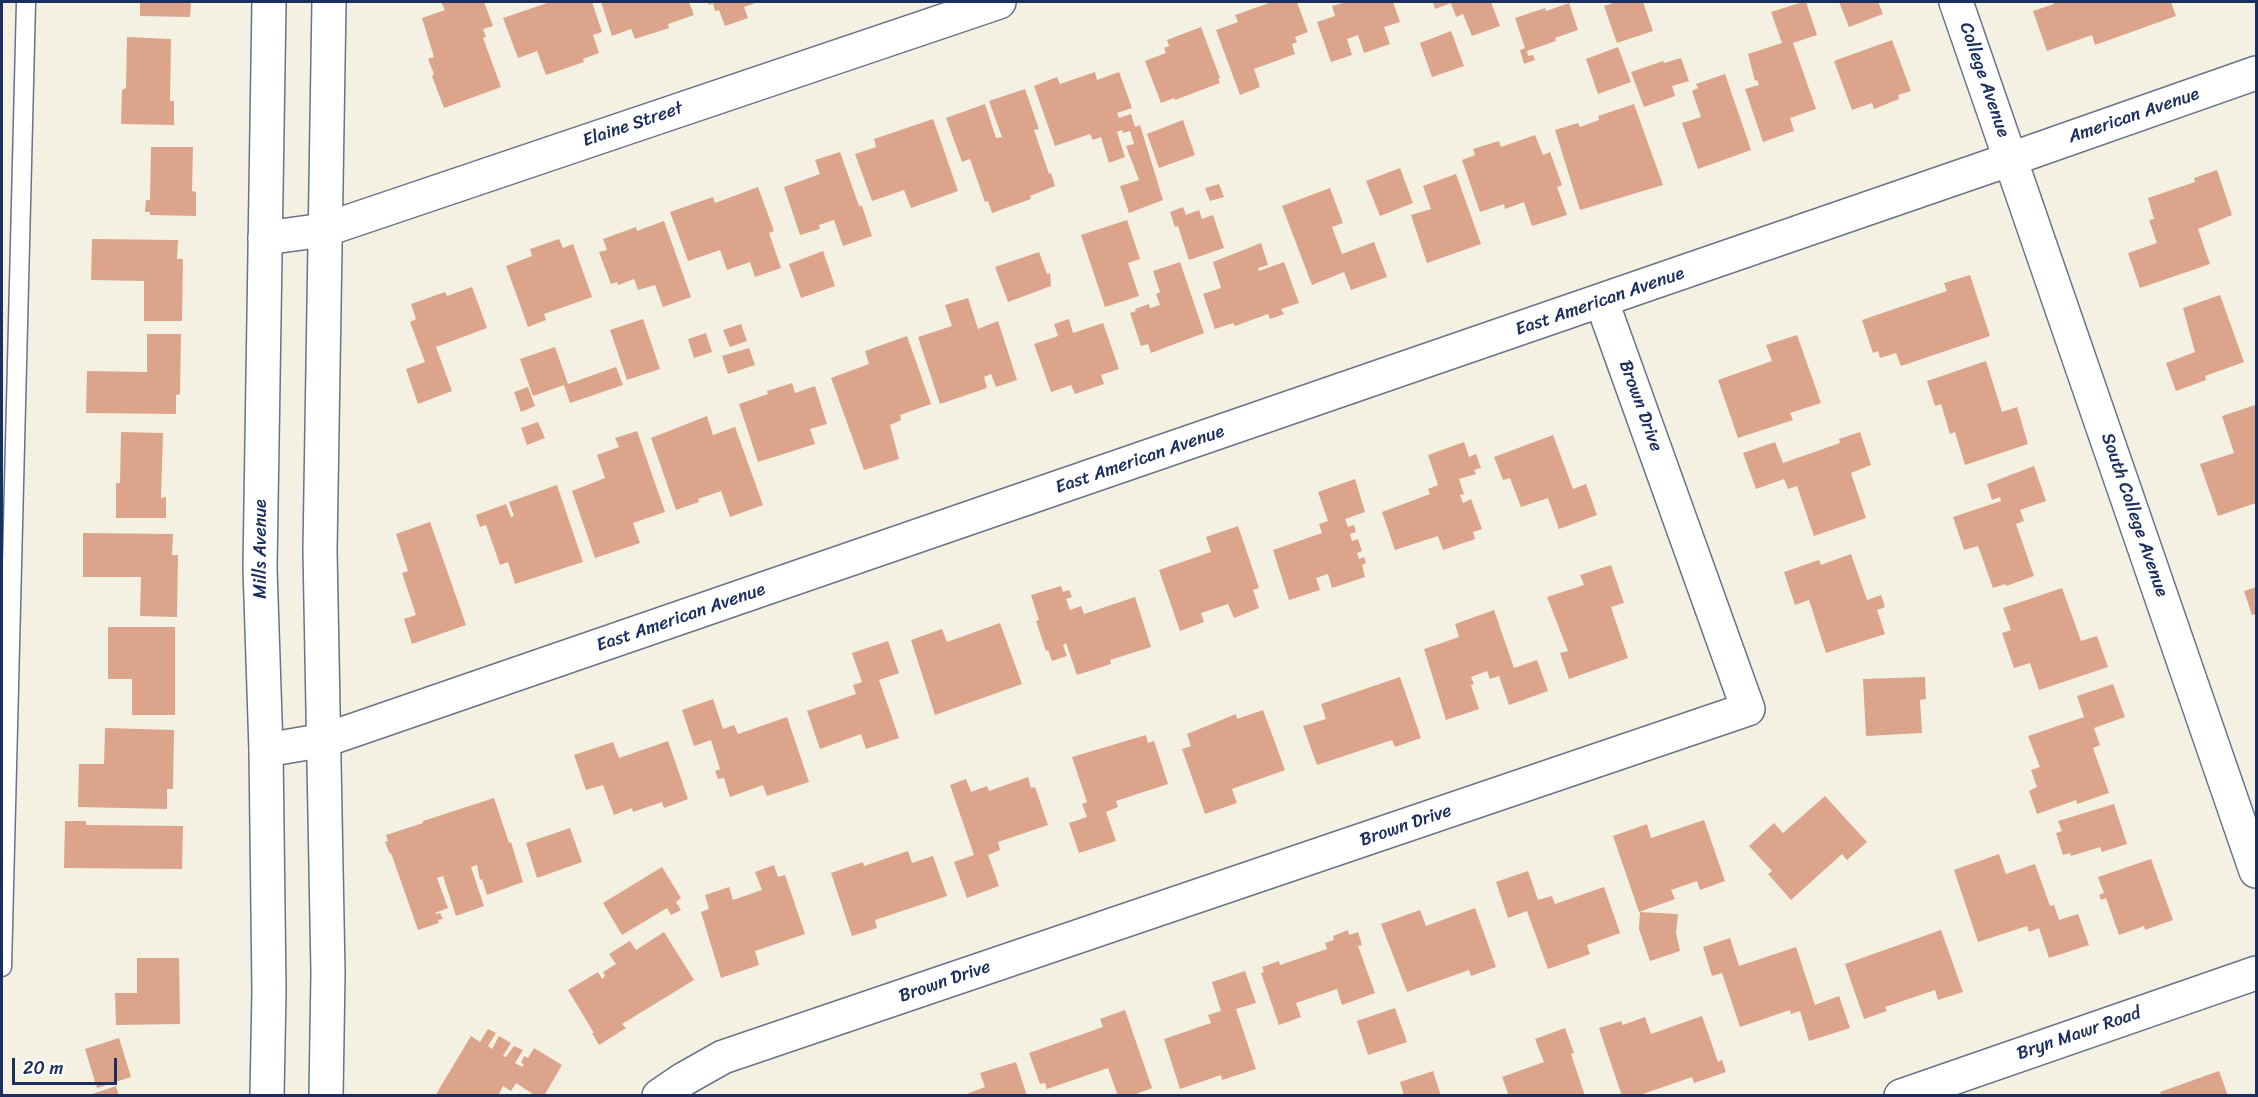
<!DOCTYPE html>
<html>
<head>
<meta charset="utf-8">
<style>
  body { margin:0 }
  #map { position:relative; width:2258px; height:1097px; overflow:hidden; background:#f5f1e2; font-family:Sriracha,sans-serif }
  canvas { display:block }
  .frame { position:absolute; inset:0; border:3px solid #1b2f5e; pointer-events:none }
  .scale { position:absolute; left:12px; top:1058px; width:105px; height:27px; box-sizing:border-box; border:3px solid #1b2f5e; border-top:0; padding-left:8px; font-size:18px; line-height:21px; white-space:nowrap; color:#1b2f5e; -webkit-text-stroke:4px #fff; paint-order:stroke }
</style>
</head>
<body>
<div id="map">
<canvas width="2258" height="1097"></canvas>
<div class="frame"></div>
<div class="scale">20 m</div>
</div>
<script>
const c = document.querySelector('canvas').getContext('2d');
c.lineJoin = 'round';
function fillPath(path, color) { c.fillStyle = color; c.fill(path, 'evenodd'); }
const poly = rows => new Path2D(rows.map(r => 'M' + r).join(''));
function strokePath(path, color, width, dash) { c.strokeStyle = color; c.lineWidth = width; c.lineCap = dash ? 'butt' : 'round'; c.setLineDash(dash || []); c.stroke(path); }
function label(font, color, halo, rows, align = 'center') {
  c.font = font + ' Sriracha,sans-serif'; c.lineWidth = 5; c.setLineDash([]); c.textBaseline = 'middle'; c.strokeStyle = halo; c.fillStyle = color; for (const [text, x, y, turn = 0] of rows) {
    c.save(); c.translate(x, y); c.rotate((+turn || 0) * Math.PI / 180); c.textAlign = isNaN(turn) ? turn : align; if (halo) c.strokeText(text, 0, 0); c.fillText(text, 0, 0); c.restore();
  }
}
fillPath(poly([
  [140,2,191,2,190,17,140,16],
  [441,2,484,2,493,26,483,29,486,37,483,38,501,87,444,108,432,76,434,74,428,59,434,57,422,18,445,10],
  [550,2,592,2,602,32,593,35,599,53,583,59,584,62,546,75,537,51,518,58,503,18],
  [601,2,689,2,694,15,668,24,669,28,635,39,631,29,612,36],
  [708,2,758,2,744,7,748,18,725,26,719,10,715,11,713,3,709,5],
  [1272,2,1297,2,1308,32,1295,37,1297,42,1292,44,1295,54,1254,69,1260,87,1240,95,1216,30,1238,22,1235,15],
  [1346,2,1393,2,1400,22,1384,27,1390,44,1364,53,1358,35,1347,39,1352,55,1331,62,1317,22,1335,16,1332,6],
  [1433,2,1491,2,1500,26,1472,36,1463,14,1456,17,1451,3,1435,9],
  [1616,2,1643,2,1653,31,1617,43,1604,6],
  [1803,2,1806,2,1817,35,1793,43,1816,109,1790,118,1794,131,1763,142,1745,89,1759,85,1757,80,1755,81,1748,54,1782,43,1771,12],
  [1839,2,1878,2,1883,14,1849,27],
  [2053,2,2171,2,2176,16,2095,45,2092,35,2047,51,2033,11,2054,4],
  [1569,3,1578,30,1555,38,1556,41,1527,51,1528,56,1533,55,1535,60,1524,64,1520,50,1525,48,1515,18,1545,8,1546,11],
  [1201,27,1220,78,1218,79,1220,83,1175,100,1174,98,1161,103,1145,61,1166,53,1164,48,1169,46,1167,40],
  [1451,31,1464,66,1432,77,1420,43],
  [127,37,171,39,170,101,174,101,174,125,121,124,122,90,126,88],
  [1892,40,1911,91,1898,95,1899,99,1874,109,1872,103,1852,110,1834,61],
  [1618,47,1631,82,1598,94,1586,59],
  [1681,58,1689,81,1672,86,1675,96,1644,107,1631,72,1663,61,1664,63],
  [1095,72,1097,80,1119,72,1132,108,1117,113,1119,118,1131,114,1135,127,1140,125,1163,200,1129,213,1120,186,1139,180,1126,146,1134,144,1130,131,1123,133,1122,130,1117,132,1125,157,1109,163,1101,137,1093,140,1090,134,1055,146,1034,86,1057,77,1060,84],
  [1725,74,1751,150,1698,169,1682,123,1701,117,1692,91,1698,88,1696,84],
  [1025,89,1039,129,1034,130,1049,174,1051,173,1055,186,1030,196,1031,199,992,213,988,201,985,202,970,159,962,162,946,118,985,104,996,138,1002,137,989,101],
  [1634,104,1663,185,1580,210,1555,130,1578,123,1580,127,1599,120,1598,116],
  [933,119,958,191,911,208,904,190,872,201,855,154,876,147,874,139],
  [1183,120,1195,155,1159,168,1147,134],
  [1535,135,1543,155,1550,152,1562,185,1557,187,1567,215,1532,226,1524,202,1505,209,1504,204,1480,212,1462,160,1475,155,1473,149,1499,141,1501,147],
  [151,147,193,147,192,191,196,192,196,216,150,215,150,212,145,212,146,200,150,200],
  [840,152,859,206,862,206,872,236,843,246,834,220,819,225,820,229,800,235,784,187,820,174,815,160],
  [1400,168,1413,203,1380,216,1366,181],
  [2217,170,2232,215,2198,229,2210,264,2140,288,2128,253,2157,243,2149,220,2154,219,2148,198,2195,182,2194,178],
  [1456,174,1481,244,1427,263,1411,215,1431,209,1423,186],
  [1219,184,1224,197,1210,201,1205,188],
  [758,187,774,231,769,233,781,268,755,277,750,262,727,270,720,250,688,261,670,212,713,197,715,203],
  [1330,188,1343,223,1332,227,1342,254,1374,242,1387,277,1351,290,1344,272,1312,285,1282,206],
  [1183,207,1186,215,1199,210,1202,219,1213,215,1224,248,1189,260,1178,226,1175,227,1170,212],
  [1127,220,1140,259,1128,263,1139,296,1105,307,1081,235],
  [664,221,691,297,663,307,655,285,638,290,634,279,618,285,617,282,611,284,599,252,607,250,603,239,636,227,637,231],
  [92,239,178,240,177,259,183,259,182,321,144,321,144,281,91,280],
  [559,239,563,248,573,244,592,297,544,314,546,320,528,327,506,266,532,256,530,249],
  [1261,243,1268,265,1258,268,1259,271,1284,262,1299,303,1281,309,1284,314,1270,319,1268,314,1235,326,1233,323,1215,329,1203,294,1221,288,1213,262],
  [823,251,835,286,801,298,789,264],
  [1039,252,1047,274,1050,273,1051,286,1008,302,995,267],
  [1180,262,1204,333,1151,353,1148,344,1141,346,1130,313,1136,311,1135,309,1149,304,1150,308,1160,305,1156,294,1160,292,1153,271],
  [1970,275,1990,336,1901,366,1896,353,1880,358,1878,351,1873,353,1862,320,1947,291,1944,283],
  [472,287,487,328,436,347,452,391,418,404,406,369,425,362,410,322,416,319,411,304,445,292,447,296],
  [2220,295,2244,362,2205,376,2206,380,2176,391,2166,363,2195,352,2183,308],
  [968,298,978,329,998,321,1017,380,996,387,991,374,984,377,987,388,940,404,918,337,952,326,945,305],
  [643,319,660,369,627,380,610,330],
  [1069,319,1073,333,1103,323,1119,369,1101,375,1104,384,1075,394,1071,385,1051,392,1034,344,1058,336,1054,324],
  [741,324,747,341,730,347,723,330],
  [706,333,712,352,694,358,688,339],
  [147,334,181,334,180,394,176,395,176,414,86,413,87,371,147,372],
  [1797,335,1821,403,1790,413,1793,420,1738,438,1718,380,1772,361,1766,345],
  [907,336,931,404,900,415,901,420,890,425,899,459,864,470,831,378,869,364,865,351],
  [555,347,568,384,616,367,623,385,570,403,564,385,533,396,520,359],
  [749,348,755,365,728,374,722,356],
  [1986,361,2002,412,2017,407,2028,444,1965,465,1955,432,1950,434,1941,404,1935,406,1927,381],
  [792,383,795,393,815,386,827,424,810,429,815,444,758,462,739,404,768,394,767,391],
  [528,387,535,406,521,412,514,392],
  [2255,405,2256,503,2218,516,2200,464,2234,453,2222,416],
  [707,416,713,435,735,427,763,505,730,517,721,491,698,499,699,502,676,510,651,438],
  [538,422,545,438,527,445,521,428],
  [637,431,665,512,633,523,640,543,595,558,572,491,605,478,597,455,619,447,615,438],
  [121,432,163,433,161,498,166,497,166,518,116,518,116,483,120,483],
  [1860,432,1871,465,1851,473,1866,518,1814,536,1797,486,1788,489,1784,479,1756,489,1743,453,1775,442,1783,463,1840,443,1839,439],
  [1553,435,1573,489,1586,484,1597,515,1559,529,1548,498,1521,507,1510,478,1503,480,1494,457],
  [1464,442,1469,457,1476,454,1481,468,1474,470,1476,474,1459,479,1464,494,1460,495,1463,503,1471,499,1482,529,1473,532,1475,539,1443,550,1438,536,1395,550,1382,512,1430,494,1428,489,1438,485,1428,455],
  [2034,466,2046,501,2020,510,2024,521,2016,524,2034,576,2006,586,2005,584,1993,588,1978,546,1964,550,1953,517,2001,501,2000,497,1992,500,1987,484],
  [1355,479,1365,512,1345,519,1348,527,1354,525,1356,532,1350,534,1352,541,1358,539,1362,551,1357,553,1359,559,1364,557,1366,563,1362,565,1365,577,1332,588,1328,574,1316,578,1320,590,1289,600,1273,550,1322,533,1319,524,1328,521,1318,492],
  [557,485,583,562,515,584,508,562,500,565,486,525,480,527,476,515,506,504,511,517,514,516,509,502],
  [430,522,466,625,412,644,404,619,416,615,402,573,408,571,396,534],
  [1238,526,1259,588,1253,590,1259,608,1234,618,1228,604,1201,613,1204,622,1180,631,1159,570,1211,552,1206,537],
  [83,533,173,534,172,555,178,555,177,617,140,616,141,577,83,577],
  [1851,554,1867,600,1881,595,1885,607,1877,610,1885,634,1826,653,1809,600,1795,605,1784,572,1819,560,1821,565],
  [1611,565,1624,603,1611,607,1628,658,1569,679,1560,653,1568,651,1547,597,1584,585,1580,575],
  [1061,586,1063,592,1069,590,1072,597,1066,599,1070,610,1081,606,1084,614,1135,597,1151,647,1110,660,1111,664,1077,675,1066,643,1063,645,1067,656,1052,661,1048,650,1046,651,1036,621,1039,620,1031,595],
  [2256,587,2256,614,2252,615,2244,591],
  [2062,588,2081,641,2097,636,2108,667,2039,690,2030,663,2014,668,2002,633,2011,630,2003,608],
  [1494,610,1514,668,1537,660,1548,691,1509,705,1499,676,1490,679,1487,671,1471,677,1474,684,1471,685,1479,709,1446,720,1424,649,1459,637,1455,624],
  [1000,623,1022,684,935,715,911,640,942,629,947,642],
  [108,627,175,627,175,715,132,715,132,679,108,679],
  [888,641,899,673,879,680,899,738,866,749,861,734,820,749,807,711,856,694,853,685,862,682,852,653],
  [1400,677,1421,738,1395,747,1392,740,1317,765,1303,726,1326,719,1321,704],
  [1925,677,1926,699,1920,700,1922,733,1866,736,1863,679],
  [2113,684,2125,717,2094,728,2100,745,2093,748,2109,793,2077,804,2076,800,2037,814,2029,791,2037,787,2031,770,2040,767,2028,736,2084,717,2077,696],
  [713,699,723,729,734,725,738,734,787,717,809,782,767,796,763,785,730,797,724,778,718,779,715,771,720,769,711,740,694,746,682,710],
  [1263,710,1285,770,1232,789,1237,803,1205,814,1182,749,1191,746,1187,734,1236,714,1237,719],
  [105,728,174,730,173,789,167,789,167,809,78,807,79,764,104,764],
  [1146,735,1148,743,1154,741,1168,784,1116,801,1118,807,1106,812,1116,841,1079,853,1069,823,1087,817,1082,804,1087,802,1072,757],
  [668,741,688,799,664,808,662,802,633,812,632,808,614,815,603,785,586,790,574,755,613,742,619,758],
  [1028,777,1031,788,1035,787,1048,825,998,842,1000,850,988,855,999,886,967,898,954,862,974,855,950,785,966,779,971,792,987,786,989,791],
  [1825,796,1867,842,1847,860,1842,854,1791,900,1768,874,1772,871,1749,846,1774,823,1783,833],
  [494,798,509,843,511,842,523,882,487,895,482,879,480,880,477,865,471,867,484,906,456,916,443,876,437,878,448,908,435,913,436,914,440,913,443,919,438,920,439,923,418,930,391,853,390,854,385,842,388,841,386,835,423,823,423,821],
  [2114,804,2127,844,2102,852,2100,847,2071,856,2070,853,2063,855,2056,833,2062,831,2058,821],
  [1704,820,1725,881,1700,890,1697,881,1671,890,1675,899,1639,912,1613,836,1647,824,1651,838],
  [65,821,86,821,86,825,183,826,182,869,64,868],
  [570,828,582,862,537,878,526,843],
  [908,851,912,863,933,856,947,896,875,920,877,928,852,936,831,873,863,862,864,866],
  [1999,854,2006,874,2035,864,2050,906,2054,905,2059,920,2078,914,2089,945,2049,958,2039,928,2029,932,2027,926,1978,942,1954,870],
  [2151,859,2173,920,2145,930,2144,926,2119,935,2106,898,2101,900,2099,895,2104,893,2098,877],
  [774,865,778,877,785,875,805,934,755,951,759,965,721,978,701,912,709,909,705,895,729,887,733,900,762,890,755,872],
  [662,867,681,898,676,902,681,910,671,915,667,908,622,935,603,903],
  [1528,871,1538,900,1552,896,1555,904,1604,887,1620,933,1587,945,1590,954,1548,969,1527,911,1508,918,1496,882],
  [1475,908,1496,967,1471,976,1469,970,1407,992,1381,924,1420,910,1426,926],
  [1640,912,1678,914,1676,933,1680,951,1650,961,1639,929],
  [1348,930,1349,935,1358,932,1362,945,1358,946,1375,993,1342,1005,1337,989,1296,1003,1301,1017,1279,1025,1261,973,1264,972,1262,967,1279,961,1280,965,1327,949,1325,943,1334,940,1333,936],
  [1941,930,1963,992,1938,1000,1935,990,1885,1007,1887,1011,1864,1019,1845,964],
  [664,932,694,980,622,1024,626,1028,599,1045,592,1033,594,1033,568,990,598,972,602,979,605,976,603,972,616,964,609,954,630,941,636,950],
  [1730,938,1739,966,1796,947,1815,1005,1839,996,1850,1028,1809,1041,1800,1011,1791,1014,1790,1010,1740,1027,1722,973,1712,976,1703,947],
  [137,958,179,958,180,1024,116,1025,115,993,137,993],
  [1245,971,1256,1003,1236,1009,1256,1069,1222,1080,1221,1075,1180,1089,1164,1039,1211,1023,1208,1015,1221,1011,1212,982],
  [1395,1008,1407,1042,1368,1055,1357,1021],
  [1125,1010,1152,1088,1131,1096,1118,1096,1108,1068,1047,1089,1045,1083,1040,1084,1029,1053,1103,1027,1100,1019],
  [1702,1016,1718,1062,1722,1060,1726,1072,1694,1083,1692,1077,1637,1096,1622,1096,1599,1028,1621,1021,1623,1025,1645,1017,1651,1034],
  [1565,1028,1574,1053,1571,1054,1585,1096,1509,1096,1502,1077,1544,1062,1535,1039],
  [488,1029,496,1033,488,1046,492,1049,499,1036,511,1043,503,1056,506,1057,514,1046,523,1050,515,1063,522,1067,524,1064,521,1063,524,1056,528,1058,534,1048,562,1065,544,1096,536,1096,516,1083,511,1091,503,1086,498,1096,435,1096,471,1036,480,1042],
  [119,1038,131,1077,97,1088,85,1049],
  [1016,1062,1027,1096,961,1096,985,1087,980,1073],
  [1433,1071,1441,1096,1404,1096,1400,1082],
  [2219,1071,2228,1096,2162,1096,2160,1092],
  [116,1086,119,1096,89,1096,89,1095]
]), '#dca48b');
const service = poly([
  [2,967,26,2]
]);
const minor = poly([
  [1956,2,2256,871],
  [265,238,324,230,999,2],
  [266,750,325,740,2011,159],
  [659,1096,684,1079,723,1057,1748,709,1602,302],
  [1901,1096,2256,973]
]);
const tertiary = poly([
  [2011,159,2256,73]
]);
const primary = poly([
  [267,1096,269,991,266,750,260,568,269,2],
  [326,1096,328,973,320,550,329,2]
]);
strokePath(service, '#67738c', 21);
strokePath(minor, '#67738c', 36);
strokePath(tertiary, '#67738c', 36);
strokePath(primary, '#67738c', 36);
strokePath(service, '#fff', 18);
strokePath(minor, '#fff', 33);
strokePath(tertiary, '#fff', 33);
strokePath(primary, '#fff', 33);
label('18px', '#1b2f5e', '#fff', [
  ["College Avenue",1984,80,71],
  ["American Avenue",2134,116,-19],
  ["Elaine Street",633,125,-19],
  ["East American Avenue",1600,302,-19],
  ["Brown Drive",1640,406,70],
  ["East American Avenue",1140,460,-19],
  ["South College Avenue",2134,515,71],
  ["Mills Avenue",261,549,-90],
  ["East American Avenue",681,618,-19],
  ["Brown Drive",1406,826,-19],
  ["Brown Drive",945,982,-19],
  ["Bryn Mawr Road",2079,1034,-19]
]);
</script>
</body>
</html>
